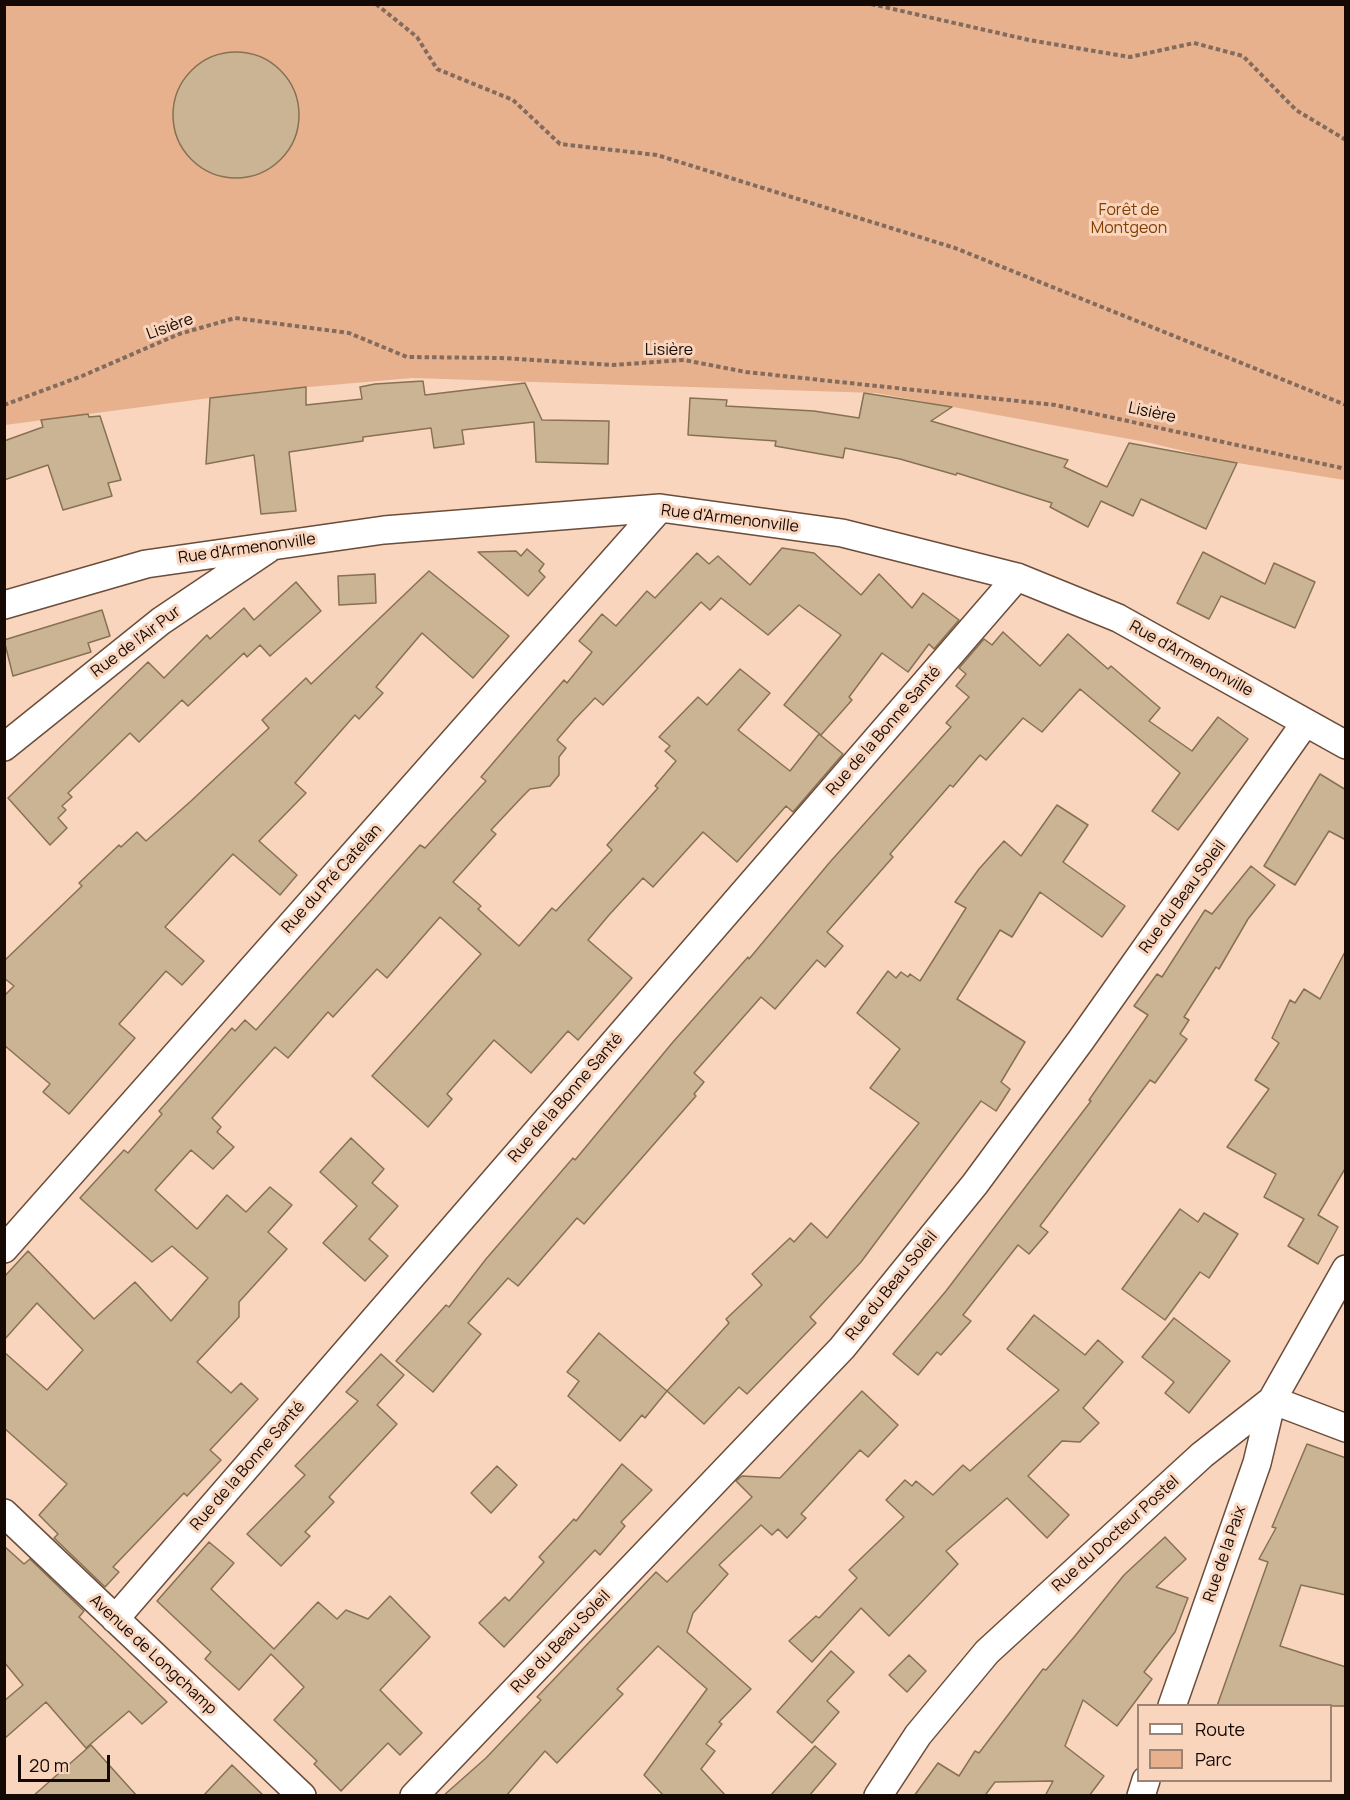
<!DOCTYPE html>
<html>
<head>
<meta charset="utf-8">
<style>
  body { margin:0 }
  #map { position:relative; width:1350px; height:1800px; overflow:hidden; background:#f9d5be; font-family:Manrope,sans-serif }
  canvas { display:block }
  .frame { position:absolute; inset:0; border:6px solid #140903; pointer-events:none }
  .legend { position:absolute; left:1137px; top:1704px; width:195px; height:78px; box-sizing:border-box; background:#f9d5be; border:2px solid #9d8373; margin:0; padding:8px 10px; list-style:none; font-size:18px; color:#140903 }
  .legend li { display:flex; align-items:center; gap:12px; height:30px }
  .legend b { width:30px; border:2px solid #9d8373 }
  .scale { position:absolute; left:18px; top:1755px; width:92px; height:27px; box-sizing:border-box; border:3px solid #140903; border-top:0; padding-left:8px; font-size:18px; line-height:21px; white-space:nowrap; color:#140903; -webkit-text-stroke:4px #f9d5be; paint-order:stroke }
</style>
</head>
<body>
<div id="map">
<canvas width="1350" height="1800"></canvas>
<div class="frame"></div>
<ul class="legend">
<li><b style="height:8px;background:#fff"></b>Route</li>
<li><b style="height:16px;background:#e7b18e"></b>Parc</li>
</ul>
<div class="scale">20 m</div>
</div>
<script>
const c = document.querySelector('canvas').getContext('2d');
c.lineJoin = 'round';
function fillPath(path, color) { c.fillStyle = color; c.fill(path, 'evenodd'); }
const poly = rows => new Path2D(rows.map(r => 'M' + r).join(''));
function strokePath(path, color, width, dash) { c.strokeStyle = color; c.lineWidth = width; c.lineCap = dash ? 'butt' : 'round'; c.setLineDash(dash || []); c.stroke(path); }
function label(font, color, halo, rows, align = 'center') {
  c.font = font + ' Manrope,sans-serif'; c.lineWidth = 6; c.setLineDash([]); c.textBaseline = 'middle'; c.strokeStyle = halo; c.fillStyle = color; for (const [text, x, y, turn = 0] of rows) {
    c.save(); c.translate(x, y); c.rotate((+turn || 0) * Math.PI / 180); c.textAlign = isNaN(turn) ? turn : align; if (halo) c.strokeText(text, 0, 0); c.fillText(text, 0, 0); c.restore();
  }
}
fillPath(poly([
  [4,5,1345,5,1345,480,1225,461,1146,442,876,393,412,378,263,391,5,425]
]), '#e7b18e');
const building = poly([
  '173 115a63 63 0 1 1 126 0a63 63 0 1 1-126 0Z',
  [423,381,425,395,525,383,542,420,609,421,608,464,536,462,534,422,462,430,464,444,434,448,431,428,363,437,363,441,289,452,296,511,261,514,254,455,206,464,210,398,306,387,306,405,362,399,360,387,375,384,423,381],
  [864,393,952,407,931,421,1068,460,1064,467,1107,487,1129,443,1237,463,1206,529,1141,499,1133,516,1101,501,1088,527,1050,507,1052,503,957,473,956,475,900,459,845,448,843,458,775,446,776,441,688,435,690,398,727,400,726,406,814,411,859,418,864,393],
  [88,414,89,417,100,416,121,480,108,483,112,496,63,510,48,465,4,480,4,441,43,427,41,420,88,414],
  [782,548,814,553,861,595,879,574,912,608,923,593,959,620,934,649,929,644,908,672,882,653,849,697,852,700,821,735,784,705,841,635,799,605,768,635,721,598,710,610,701,602,603,705,595,698,574,720,557,740,566,748,559,757,559,775,550,786,530,789,523,796,491,830,496,834,453,882,481,906,478,909,519,946,552,908,556,911,612,850,607,845,658,788,655,786,676,761,665,751,670,746,659,737,698,697,707,705,740,669,770,693,738,730,790,771,819,734,843,754,793,812,786,806,737,862,703,832,653,887,643,878,609,915,588,940,632,978,578,1040,568,1031,531,1073,494,1040,447,1094,452,1099,428,1127,372,1076,481,954,440,917,387,978,377,969,333,1017,328,1012,288,1058,275,1047,240,1086,212,1118,221,1127,217,1132,234,1147,213,1169,191,1150,155,1190,197,1229,227,1195,246,1212,270,1187,292,1205,268,1232,287,1249,239,1302,239,1317,197,1362,231,1393,241,1383,258,1399,210,1450,221,1460,187,1496,184,1493,113,1567,119,1572,105,1587,54,1538,58,1534,39,1515,67,1484,4,1428,4,1352,47,1390,83,1350,37,1303,4,1340,4,1277,28,1251,94,1319,135,1282,171,1321,208,1278,172,1246,152,1262,80,1198,124,1150,128,1153,162,1114,159,1111,232,1028,235,1031,245,1020,256,1030,420,845,425,848,486,781,481,777,564,680,567,683,592,652,579,641,602,614,616,626,647,591,655,598,697,553,709,564,718,556,750,585,782,548],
  [527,549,544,564,539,571,545,577,528,596,478,552,516,551,521,556,527,549],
  [1203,552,1265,584,1274,563,1315,582,1295,628,1221,596,1209,619,1177,603,1203,552],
  [429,571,509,636,473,678,422,633,376,687,383,693,359,719,355,715,295,783,306,793,259,841,297,875,280,895,233,854,165,927,204,961,182,985,166,971,119,1024,135,1038,69,1114,43,1092,50,1084,4,1045,4,996,14,986,4,978,4,961,82,886,79,883,119,845,121,847,137,832,146,841,191,801,269,728,262,720,306,678,311,684,429,571],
  [375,574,376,603,339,605,338,576,375,574],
  [296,582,321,611,270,656,260,645,247,657,244,653,188,706,182,700,139,742,130,733,68,793,72,797,62,806,66,810,58,818,67,828,50,845,8,798,148,662,164,678,207,635,210,639,244,608,254,620,296,582],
  [102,610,110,636,88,643,91,652,13,676,4,640,102,610],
  [1003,632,1040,666,1068,634,1108,669,1111,666,1160,708,1149,721,1192,751,1218,717,1248,739,1178,830,1152,811,1180,773,1080,689,1042,732,1023,718,986,760,980,755,953,787,950,785,890,854,893,857,827,932,843,946,825,967,817,960,775,1009,761,997,694,1073,704,1082,694,1094,696,1096,584,1224,577,1218,518,1286,508,1278,468,1323,481,1334,433,1392,396,1361,446,1305,449,1307,486,1259,573,1158,575,1160,673,1042,748,957,749,959,830,862,951,727,946,723,969,697,956,686,966,674,959,668,984,639,992,645,1003,632],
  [1320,774,1346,790,1346,840,1329,831,1295,885,1264,866,1320,774],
  [1057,805,1088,825,1063,862,1125,906,1102,937,1040,892,1012,937,1000,930,957,999,1025,1042,1001,1082,1010,1089,996,1111,981,1101,861,1262,810,1317,816,1323,747,1394,739,1387,704,1424,667,1391,729,1323,726,1319,762,1285,752,1274,790,1238,794,1242,811,1223,827,1238,919,1123,870,1088,900,1049,857,1013,888,971,896,978,901,972,908,977,910,974,920,981,966,908,955,902,979,869,1004,841,1021,856,1057,805],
  [1251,866,1275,885,1248,919,1219,969,1216,967,1184,1017,1189,1020,1180,1034,1187,1039,1155,1083,1150,1080,1040,1226,1048,1232,1029,1254,1018,1245,963,1315,971,1321,941,1355,937,1352,918,1375,893,1354,946,1291,1091,1101,1089,1100,1148,1015,1134,1006,1157,974,1162,977,1205,910,1212,914,1251,866],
  [1346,950,1346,1167,1318,1215,1338,1227,1318,1264,1288,1246,1304,1219,1264,1197,1276,1174,1227,1147,1269,1089,1255,1080,1279,1043,1272,1038,1290,1000,1295,1003,1304,989,1320,999,1346,950],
  [351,1138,384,1169,372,1183,398,1206,369,1239,388,1256,365,1281,323,1243,357,1206,320,1172,351,1138],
  [1180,1209,1198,1222,1204,1213,1238,1234,1209,1278,1200,1272,1165,1320,1122,1289,1180,1209],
  [1034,1315,1085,1355,1098,1340,1123,1362,1083,1408,1099,1423,1080,1442,1062,1441,1028,1476,1069,1515,1047,1538,1007,1498,946,1551,958,1564,889,1636,861,1608,812,1662,789,1641,816,1616,819,1618,857,1578,849,1570,904,1517,886,1500,905,1480,912,1486,916,1481,933,1495,963,1465,970,1471,1059,1390,1007,1349,1034,1315],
  [1174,1318,1230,1361,1189,1413,1165,1393,1174,1382,1142,1357,1174,1318],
  [599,1333,667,1391,645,1418,642,1415,620,1441,568,1396,579,1381,567,1372,599,1333],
  [381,1354,404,1375,377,1405,397,1424,329,1497,334,1502,305,1532,310,1536,281,1566,247,1534,305,1475,295,1466,358,1401,346,1392,381,1354],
  [862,1391,898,1425,868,1457,860,1450,801,1514,806,1518,787,1538,778,1529,772,1535,761,1525,719,1565,728,1574,693,1613,687,1632,751,1689,719,1722,722,1724,706,1744,715,1751,701,1769,726,1796,664,1796,644,1775,707,1689,658,1646,617,1689,623,1694,557,1763,545,1751,506,1796,443,1796,486,1758,541,1700,537,1697,656,1572,667,1582,752,1497,736,1481,742,1476,780,1478,862,1391],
  [1307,1444,1346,1458,1346,1595,1301,1585,1280,1646,1346,1667,1346,1706,1217,1706,1268,1562,1259,1559,1276,1528,1272,1527,1307,1444],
  [622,1464,652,1490,621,1522,625,1526,600,1555,595,1550,504,1647,479,1623,505,1597,509,1601,544,1562,539,1557,574,1519,576,1521,622,1464],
  [497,1466,517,1485,491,1513,471,1493,497,1466],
  [1165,1537,1186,1559,1156,1587,1188,1598,1175,1632,1144,1672,1152,1679,1117,1726,1083,1700,1065,1746,1104,1776,1089,1796,1045,1796,1053,1781,995,1782,986,1794,989,1796,914,1796,938,1763,959,1776,975,1751,979,1753,1043,1669,1046,1670,1075,1636,1124,1575,1165,1537],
  [209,1542,234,1563,211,1589,274,1649,318,1602,337,1619,346,1610,368,1619,390,1596,430,1637,380,1690,422,1733,400,1755,388,1743,341,1791,314,1764,317,1761,274,1720,304,1687,271,1654,239,1690,205,1659,211,1652,157,1601,209,1542],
  [4,1546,24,1564,30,1559,84,1611,79,1617,167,1702,142,1724,129,1711,86,1748,46,1702,4,1739,4,1701,23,1685,4,1662,4,1546],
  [831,1651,854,1672,827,1701,839,1712,812,1743,777,1712,831,1651],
  [909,1655,926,1671,907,1692,889,1675,909,1655],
  [91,1745,137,1796,33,1796,91,1745],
  [815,1746,836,1764,809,1796,770,1796,815,1746],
  [232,1765,264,1796,203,1796,232,1765]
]);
fillPath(building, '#cbb494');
strokePath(building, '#877153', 1.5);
const minor = poly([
  [4,605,146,564,384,530,660,508,842,533,1017,577,1118,618,1346,745],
  [4,747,161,621,268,549],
  [4,1249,660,508],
  [4,1513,302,1796],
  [115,1619,1017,577],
  [1172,1706,1257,1463,1272,1400,1346,1428],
  [414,1796,842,1348,975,1184,1081,1040,1305,723],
  [878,1796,918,1735,987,1652,1202,1455,1272,1400,1346,1269],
  [1141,1796,1146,1780]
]);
strokePath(minor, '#6b4d3a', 30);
strokePath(poly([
  [376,4,417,37,437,69,513,100,560,144,657,155,955,248,1346,405],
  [871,4,1029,40,1130,57,1194,43,1243,56,1296,110,1346,140],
  [4,405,82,376,179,334,235,318,349,333,407,357,502,358,612,365,684,360,746,372,1055,405,1346,469]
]), '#836c5e', 4, [4.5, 3]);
strokePath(minor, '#fff', 27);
label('16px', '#803e00', '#f9d5be', [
  ["Forêt de",1129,211],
  ["Montgeon",1129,229]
]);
label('16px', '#140903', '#f9d5be', [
  ["Lisière",170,327,-20],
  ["Lisière",669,351],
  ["Lisière",1152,413,12],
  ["Rue d'Armenonville",730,519,7],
  ["Rue d'Armenonville",247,549,-8],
  ["Rue de l'Air Pur",136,642,-37],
  ["Rue d'Armenonville",1191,659,29],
  ["Rue de la Bonne Santé",884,731,-49],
  ["Rue du Pré Catelan",332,879,-48],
  ["Rue du Beau Soleil",1183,897,-54],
  ["Rue de la Bonne Santé",566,1098,-49],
  ["Rue du Beau Soleil",892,1286,-51],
  ["Rue de la Bonne Santé",248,1466,-49],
  ["Rue du Docteur Postel",1116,1534,-42],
  ["Rue de la Paix",1225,1554,-71],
  ["Rue du Beau Soleil",561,1642,-46],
  ["Avenue de Longchamp",153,1655,43]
]);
</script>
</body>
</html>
